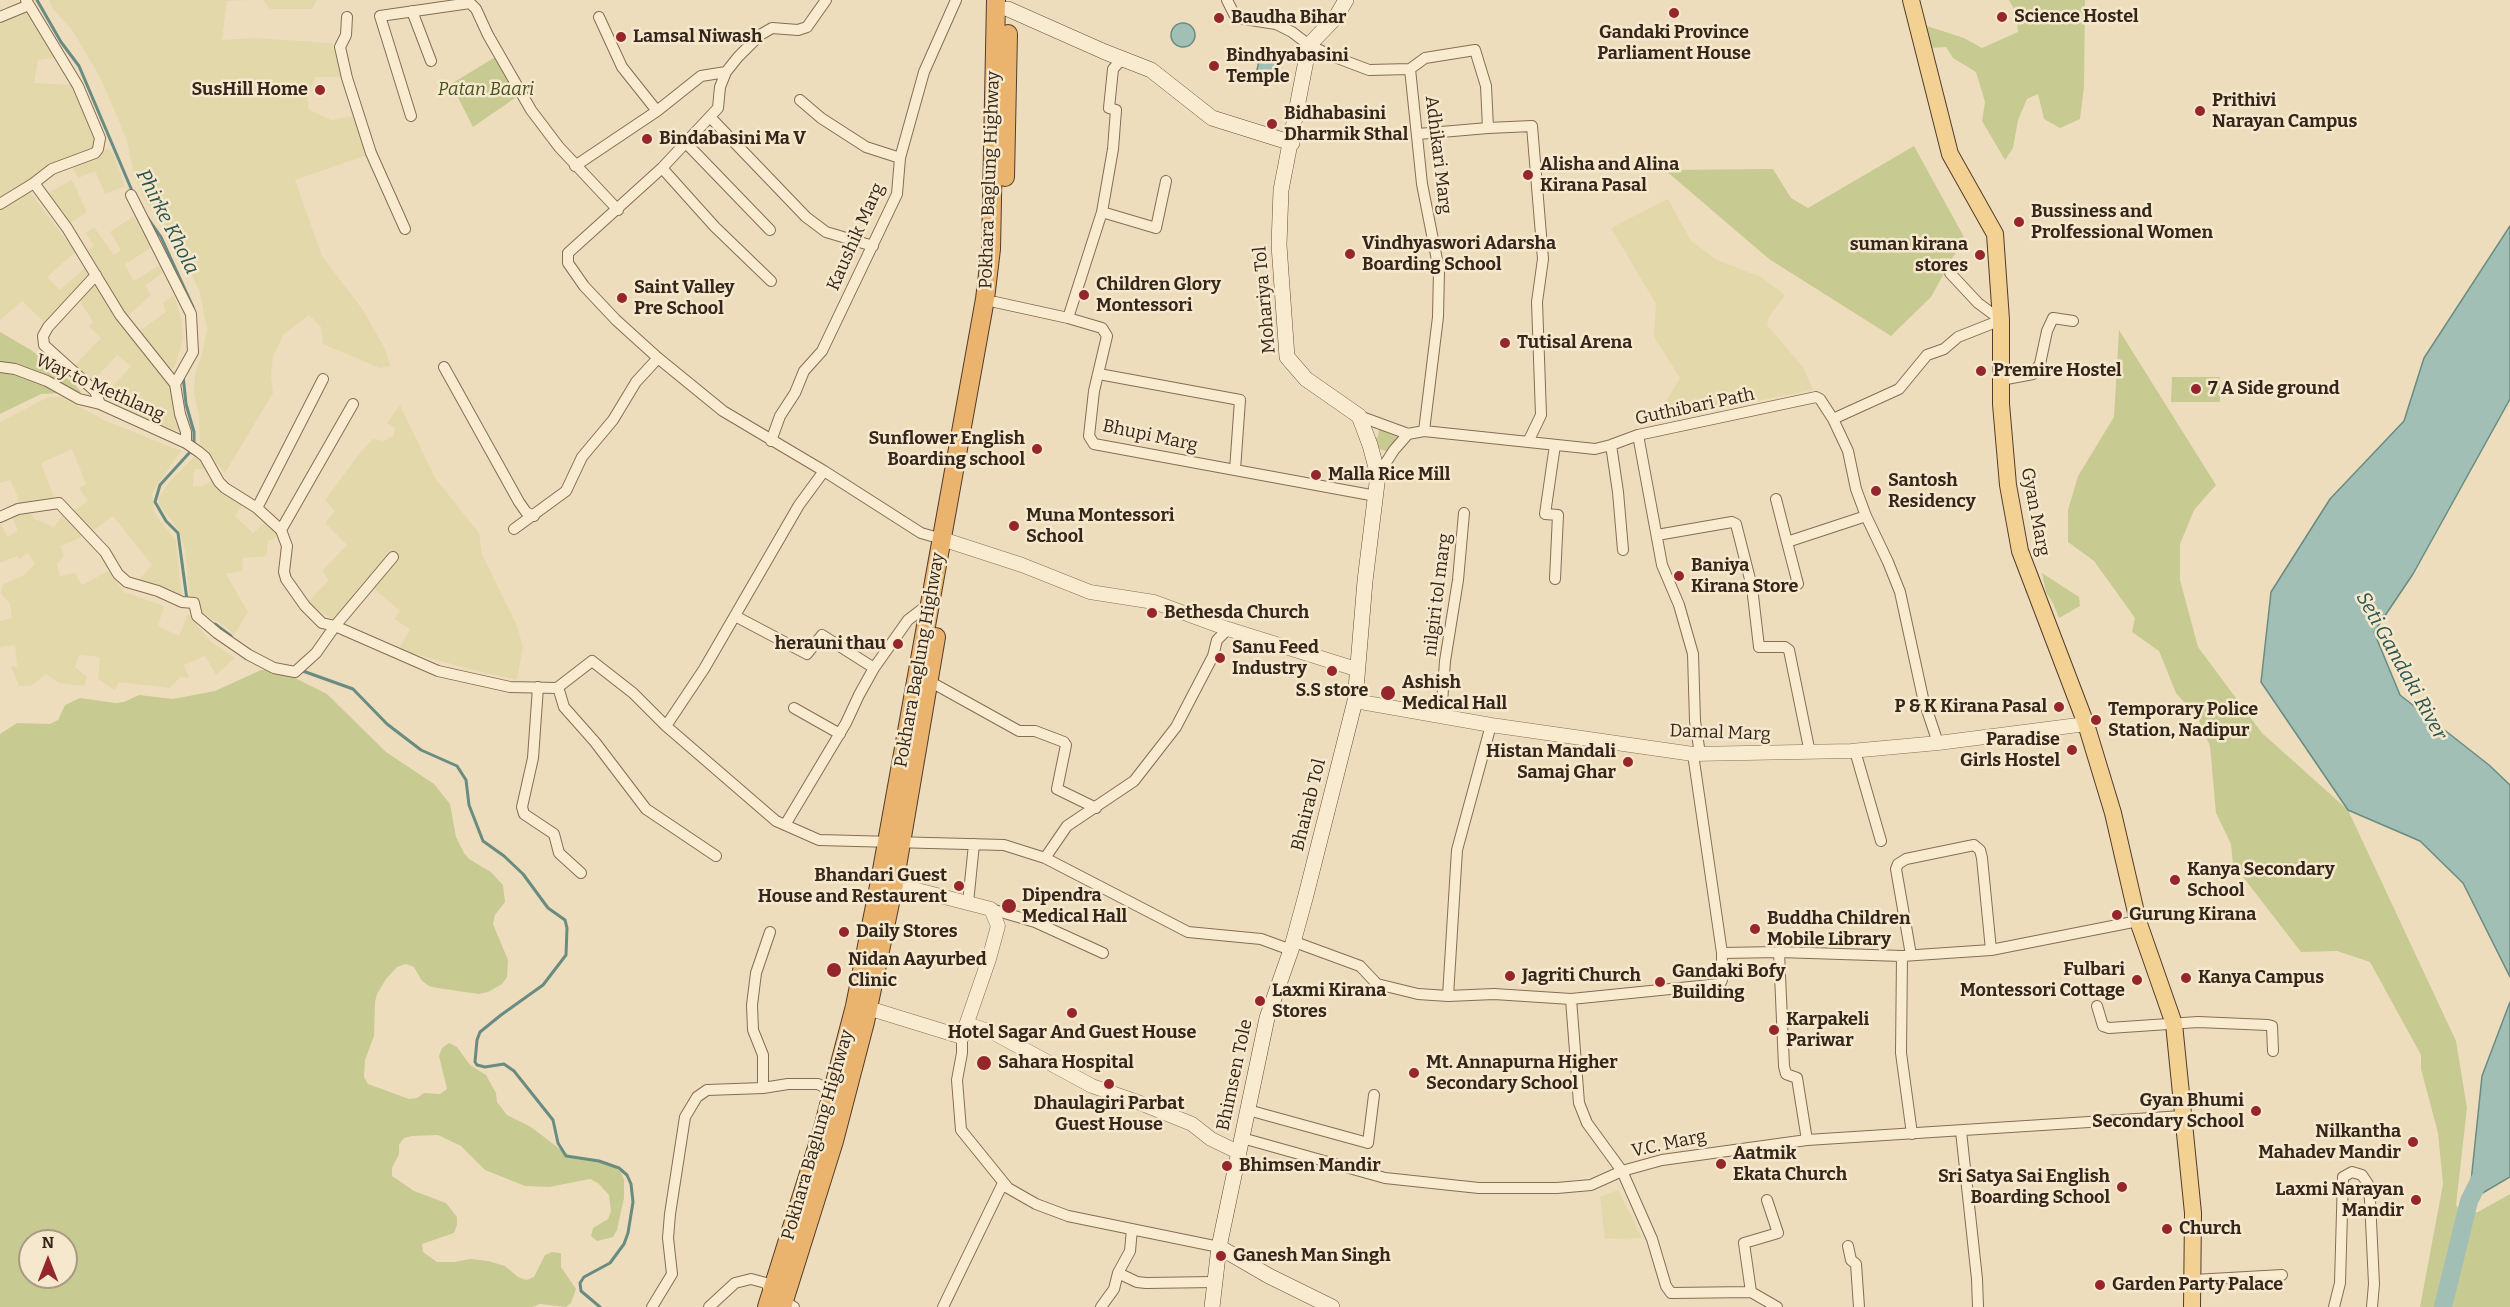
<!DOCTYPE html>
<html>
<head>
<meta charset="utf-8">
<style>
  body { margin:0 }
  #map { position:relative; width:2510px; height:1307px; overflow:hidden; background:#eeddbd; font-family:Bitter,serif }
  canvas { display:block }
  .north { position:absolute; left:18px; top:1229px; width:60px; height:60px; box-sizing:border-box; background:#f5e8cc; border:2px solid #a89a85; border-radius:50%; rotate:0deg; font-size:16px; font-weight:700; line-height:24px; text-align:center; color:#34261b }
  .north::after { content:''; display:block; margin:auto; width:21px; height:27px; background:#95262b; clip-path:polygon(50% 0,100% 100%,50% 72%,0 100%) }
</style>
</head>
<body>
<div id="map">
<canvas width="2510" height="1307"></canvas>
<div class="north">N</div>
</div>
<script>
const c = document.querySelector('canvas').getContext('2d');
c.lineJoin = 'round';
function fillPath(path, color) { c.fillStyle = color; c.fill(path, 'evenodd'); }
const poly = rows => new Path2D(rows.map(r => 'M' + r).join(''));
function strokePath(path, color, width, dash) { c.strokeStyle = color; c.lineWidth = width; c.lineCap = dash ? 'butt' : 'round'; c.setLineDash(dash || []); c.stroke(path); }
function label(font, color, halo, rows, align = 'center') {
  c.font = font + ' Bitter,serif'; c.lineWidth = 5; c.setLineDash([]); c.textBaseline = 'middle'; c.strokeStyle = halo; c.fillStyle = color; for (const [text, x, y, turn = 0] of rows) {
    c.save(); c.translate(x, y); c.rotate((+turn || 0) * Math.PI / 180); c.textAlign = isNaN(turn) ? turn : align; if (halo) c.strokeText(text, 0, 0); c.fillText(text, 0, 0); c.restore();
  }
}
fillPath(poly([
  [49,0,251,0,227,1,222,40,255,38,332,43,341,77,315,77,307,97,309,110,332,120,354,116,367,155,295,180,322,256,363,310,386,351,390,366,380,368,323,344,321,327,309,315,283,335,273,357,271,375,273,393,225,473,200,444,199,418,194,392,195,374,202,354,207,329,200,293,180,248,147,204,135,178,126,138,100,77,72,30,53,9],
  [263,0,317,0,312,9,270,9],
  [27,9,59,57,38,60,34,83,73,85,96,140,92,149,65,158,0,200,0,19],
  [108,149,113,153,125,186,105,194,95,171,78,178,71,163],
  [72,180,87,212,69,224,46,194],
  [30,192,75,252,47,277,60,290,86,267,91,277,46,324,22,301,0,320,0,210],
  [1668,199,1691,241,1717,260,1761,277,1785,295,1769,317,1767,325,1803,367,1813,390,1701,412,1652,424,1680,378,1654,337,1656,304,1611,228],
  [134,216,152,247,125,264,134,281,161,264,165,271,145,286,151,295,127,317,88,250,94,246,85,233,94,227,114,255,121,250,110,232],
  [95,284,125,332,169,380,182,428,176,431,109,406,117,404,120,400,111,388,131,366,117,355,92,382,74,366,101,338,89,326,93,322,80,301],
  [174,295,182,321,183,340,174,368,169,368,139,331,166,312,163,303],
  [48,397,61,397,106,421,181,451,152,493,154,512,176,541,182,599,137,582,152,565,113,516,92,531,73,511,88,501,79,488,86,484,72,449,41,463,54,497,18,505,18,497,10,480,0,483,0,422],
  [400,405,435,478,479,533,482,554,517,626,523,647,517,680,469,669,399,649,410,629,394,619,400,611,372,587,334,620,307,603,329,580,322,571,347,545,325,523,335,511,325,500,359,454,373,439,383,441,393,436,395,428,387,423],
  [195,456,208,469,194,469,193,486,202,486,214,480,244,503,235,516,253,533,266,521,279,536,268,541,266,556,243,558,242,571,226,574,248,612,234,635,225,626,191,607,185,551,179,530,159,505,159,497,170,481],
  [29,511,35,519,54,527,64,513,82,537,60,546,64,556,57,564,60,576,75,573,82,585,108,571,124,592,164,606,158,626,179,636,188,614,210,641,235,658,216,675,205,656,184,665,189,678,181,677,169,688,119,682,115,690,98,679,100,657,79,655,75,667,87,677,84,686,59,683,46,674,31,686,19,686,11,666,17,667,15,645,0,647,0,621,12,618,10,603,1,594,3,584,23,576,35,564,28,553,19,559,17,556,0,563,0,522,7,537,18,531,12,516],
  [1618,1190,1642,1238,1605,1239,1600,1197]
]), '#e3d8aa');
fillPath(poly([
  [2009,0,2085,0,2084,87,2080,119,2060,128,2044,119,2038,94,2027,99,2018,120,2013,148,2005,160,1982,121,1985,102,1976,72,1953,58,1946,47,1931,48,1926,37,1927,26,1964,38,1982,48,2018,32,2016,13],
  [497,56,518,96,473,127,451,84],
  [1914,146,1964,237,1931,297,1891,336,1769,259,1665,170,1773,169,1791,198,1808,208],
  [2119,330,2216,485,2194,510,2180,544,2180,580,2198,647,2262,733,2348,810,2456,1041,2467,1108,2456,1205,2462,1213,2478,1212,2510,1194,2510,1307,2420,1307,2443,1184,2438,1133,2421,1069,2421,1055,2370,962,2337,951,2301,952,2233,864,2231,844,2216,813,2210,746,2197,717,2176,693,2159,651,2132,632,2135,618,2094,561,2068,542,2068,510,2078,476,2114,417],
  [0,332,31,350,75,385,81,392,41,394,0,414],
  [2172,377,2220,377,2220,402,2171,402],
  [1379,429,1399,438,1389,452,1376,448,1371,437,1378,437],
  [2042,573,2079,597,2080,606,2059,618,2053,603,2046,592],
  [277,669,327,694,386,752,434,784,450,804,456,837,464,853,469,859,491,872,503,885,505,902,495,915,493,924,508,960,507,977,502,984,488,992,479,994,437,988,429,986,422,981,414,967,406,964,397,967,386,979,377,994,375,1002,374,1036,365,1060,364,1077,368,1084,409,1099,417,1098,424,1093,440,1094,447,1089,439,1056,442,1048,449,1043,457,1047,470,1065,486,1075,496,1093,497,1102,507,1115,531,1127,565,1153,572,1156,607,1162,621,1172,624,1180,624,1198,617,1230,613,1237,597,1241,591,1236,593,1228,608,1219,611,1211,609,1195,598,1183,590,1179,549,1187,525,1186,485,1170,461,1146,438,1135,412,1136,404,1138,399,1145,399,1154,392,1168,392,1176,414,1191,446,1203,457,1217,457,1225,454,1233,422,1244,423,1252,437,1262,454,1262,471,1259,488,1261,505,1266,518,1277,526,1280,534,1277,545,1255,552,1252,561,1253,561,1267,576,1289,571,1303,566,1307,540,1304,532,1307,0,1307,0,734,17,723,50,724,58,720,65,705,80,698,115,703,124,702,139,695,173,699,215,691,261,670],
  [30,1241,66,1241,66,1277,30,1277]
]), '#c7cb91');
const water = poly([
  '1171 35a12 12 0 1 1 24 0a12 12 0 1 1-24 0Z',
  [1260,56,1277,61,1273,74,1257,70,1260,56],
  [2510,226,2510,399,2413,574,2374,632,2400,695,2489,765,2510,785,2510,977,2463,883,2420,841,2348,810,2261,682,2271,592,2330,499,2404,421,2424,358,2510,226],
  [2510,1002,2510,1177,2469,1201,2482,1076,2510,1002]
]);
fillPath(water, '#a1bfb5');
strokePath(water, '#688c82', 1.5);
strokePath(poly([
  [37,0,61,42,79,66,133,193],
  [147,217,161,237,193,307],
  [183,375,186,404,194,432,194,445],
  [187,600,178,533,166,521,155,502,160,485,191,451],
  [215,624,231,636],
  [300,670,353,689,387,724,421,750,457,766,466,780,469,805,483,841,504,856,523,874,548,908,565,920,567,928,566,955,543,985,501,1015,480,1032,477,1040,475,1062,477,1065,485,1067,504,1064,514,1071,553,1120,558,1143,566,1156,599,1161,619,1168,627,1175,631,1184,633,1202,628,1233,624,1244,610,1263,584,1277,580,1283,581,1291,600,1307]
]), '#688c82', 3);
strokePath(poly([
  [2443,1307,2469,1201,2480,1179]
]), '#a1bfb5', 18);
const minor = poly([
  [26,0,78,86,100,138,98,149,95,153,52,169,34,183,67,228,120,315,175,384,180,414,186,432,186,443],
  [826,0,807,27,798,30,772,28,760,35,738,57,726,72,720,87,718,108,662,168,568,253,568,263,584,286,616,320,658,358,723,411,824,471,921,533,942,539],
  [1227,0,1234,14,1238,18,1276,24,1292,32,1309,45,1332,56,1369,70,1410,69],
  [412,11,431,61],
  [0,17,29,5],
  [347,17,346,35,340,47,347,78,371,153,405,229],
  [800,100,821,118,866,147,900,158],
  [657,111,701,76,726,72],
  [411,116,380,16,470,3,476,9,488,35,531,110,559,147,618,210],
  [710,117,806,217,826,232,873,246],
  [1418,134,1488,128],
  [686,143,770,230],
  [575,166,657,111,622,67,599,17],
  [662,168,715,227,771,281],
  [131,195,191,314,193,352,175,384],
  [0,204,34,183],
  [1102,212,1113,149,1116,110,1109,108,1113,69,1122,59],
  [1950,273,1978,303,2001,320],
  [96,275,48,327,43,336,44,345,95,391,100,404],
  [995,302,1068,318,1102,212,1156,228,1166,181],
  [1068,318,1102,328,1107,336,1094,391,1089,436,1094,444,1376,496],
  [0,367,15,369,47,381,79,399,100,404,186,443,199,452,205,457,219,482,225,488,257,508,281,530,287,546,284,572,286,579,305,606,322,623,335,626,438,671,510,687,557,688,592,661,633,693,666,726,776,821,819,840,1004,845,1045,858,1188,932,1261,939,1291,950],
  [444,367,519,502,526,512,534,516],
  [1099,374,1240,400,1235,470],
  [2001,380,2033,374,2040,364,2047,331,2053,318,2073,321],
  [1359,416,1408,434],
  [1833,419,1848,451,1856,489,1866,516,1888,562,1900,592,1923,698,1938,743],
  [1424,431,1438,317,1439,270,1422,184,1410,69,1425,58,1475,50,1486,86,1488,128,1532,126,1543,259,1537,302,1541,415,1528,442],
  [1638,435,1662,565,1679,605,1693,654,1695,721,1700,754],
  [771,441,780,416,795,393,804,371,822,351,897,194,900,158,924,72,956,0],
  [1555,445,1545,514,1558,515,1555,579],
  [1611,445,1618,492,1623,550],
  [1378,475,1394,450,1408,434,1424,431,1595,449,1611,445,1638,435,1816,397,1820,399,1833,419,1899,389,1927,355,1944,349,1958,337,2001,320],
  [1776,499,1787,542,1866,516],
  [257,508,323,379],
  [0,517,18,509,59,503,105,552,118,574,127,582,158,591,182,602,194,603,197,616,217,633,249,655,274,668,295,672,316,653,335,626,393,557],
  [514,529,566,491,582,457,613,420,636,382,658,358],
  [281,530,353,404],
  [1657,535,1732,522,1736,524,1752,587,1759,647,1785,647,1789,650,1810,753],
  [1787,542,1798,584],
  [735,616,807,654,822,635,874,668,908,620,921,610,929,607],
  [929,681,1019,731,1035,731,1064,742,1066,745,1057,789,1096,808],
  [538,687,533,758,522,807,524,814,554,834,559,853,581,873],
  [558,687,564,707,595,742,646,809,716,856],
  [794,708,840,734],
  [1441,717,1445,661,1458,580,1464,513],
  [666,726,704,669,799,505,824,471],
  [1855,751,1881,841],
  [785,825,846,723,859,695,874,668],
  [1045,858,1067,826,1134,781,1176,727,1213,656,1217,640,1228,629],
  [968,903,974,844],
  [991,909,1035,922,1103,953],
  [1292,941,1360,966,1377,984,1418,994,1448,996,1494,994,1571,999,1720,984,1722,980,1722,953,1693,754],
  [1779,952,1784,1066,1786,1074,1797,1078,1807,1140],
  [1722,953,1779,952,1902,956,1991,950,2138,921],
  [1911,955,1896,869,1898,864,1906,859,1974,845,1980,850,1982,858,1991,950],
  [1902,956,1901,1053,1912,1134],
  [1448,996,1457,850,1491,725],
  [1571,999,1579,1103,1587,1123,1622,1171,1652,1239,1666,1286,1671,1293,1751,1292,1777,1307],
  [2097,1006,2103,1026,2109,1028,2198,1022,2268,1025,2272,1026,2273,1051],
  [962,1037,962,1053,957,1080,961,1130,1008,1188,1036,1204,1068,1216,1219,1247],
  [763,1088,763,1055,753,1030,752,1005,756,973,770,932],
  [1248,1110,1368,1143,1374,1095],
  [1961,1131,1977,1279,1978,1307],
  [1242,1138,1385,1178,1479,1188,1557,1188,1591,1185,1622,1171,1662,1160,1807,1140,2183,1116],
  [1848,1246,1851,1260,1856,1264,1859,1307],
  [1118,1273,1130,1251,1132,1229],
  [2194,1280,2282,1275],
  [1751,1292,1744,1243,1778,1233,1767,1200],
  [652,1307,672,1274,668,1238,670,1214,685,1117,697,1097,707,1090,763,1088,788,1084,818,1084,833,1092],
  [709,1307,735,1283,751,1279,766,1283,771,1294,794,1307],
  [943,1307,1003,1183],
  [1101,1307,1114,1289,1118,1273,1137,1282,1146,1283,1214,1282],
  [2334,1307,2340,1283,2343,1177,2352,1172,2362,1175,2368,1184,2370,1200,2374,1284,2372,1307]
]);
const tertiary = poly([
  [942,539,1022,565,1090,592,1154,602,1228,629,1356,669],
  [1355,701,1491,725,1693,754,1851,751,1938,743,2086,724],
  [868,1008,962,1037,989,959,998,926,991,909,886,882],
  [967,1024,994,1033,1092,1086,1135,1101,1192,1124,1211,1139,1238,1152]
]);
const secondary = poly([
  [1008,9,1105,52,1151,70,1212,118,1292,143],
  [1219,1247,1269,1276,1332,1307],
  [1212,1307,1219,1247,1267,1018,1291,950,1306,895,1355,701,1365,581,1378,475,1370,445,1359,416,1306,379,1287,357,1279,245,1281,190,1309,45,1336,17,1346,0]
]);
const primary = poly([
  [1911,0,1950,154,1995,234,2001,320,2001,404,2008,485,2020,551,2086,724,2113,813,2138,921,2174,1024,2193,1213,2192,1307]
]);
const trunk = poly([
  [1005,177,1008,34],
  [767,1307,822,1132,855,1006,880,881,985,299,991,249,996,0],
  [782,1307,834,1141,865,1022,894,884,936,637]
]);
strokePath(minor, '#856d56', 12);
strokePath(tertiary, '#856d56', 15);
strokePath(secondary, '#674e3a', 16);
strokePath(primary, '#533c2b', 18);
strokePath(trunk, '#533c2b', 20);
strokePath(minor, '#f9ebd0', 10);
strokePath(tertiary, '#f9ebd0', 14);
strokePath(secondary, '#f9ebd0', 15);
strokePath(primary, '#f3d193', 16);
strokePath(trunk, '#eab46f', 18);
for (const [x, y, r, color] of [
  [1674,13,6,"#95262b"],
  [2002,17,6,"#95262b"],
  [1219,18,6,"#95262b"],
  [621,37,6,"#95262b"],
  [1214,66,6,"#95262b"],
  [320,90,6,"#95262b"],
  [2200,111,6,"#95262b"],
  [1272,124,6,"#95262b"],
  [647,139,6,"#95262b"],
  [1528,175,6,"#95262b"],
  [2019,222,6,"#95262b"],
  [1350,254,6,"#95262b"],
  [1980,255,6,"#95262b"],
  [1084,295,6,"#95262b"],
  [622,298,6,"#95262b"],
  [1505,343,6,"#95262b"],
  [1981,371,6,"#95262b"],
  [2196,389,6,"#95262b"],
  [1037,449,6,"#95262b"],
  [1316,475,6,"#95262b"],
  [1876,491,6,"#95262b"],
  [1014,526,6,"#95262b"],
  [1679,576,6,"#95262b"],
  [1152,613,6,"#95262b"],
  [898,644,6,"#95262b"],
  [1220,658,6,"#95262b"],
  [1332,671,6,"#95262b"],
  [1388,693,8,"#95262b"],
  [2059,707,6,"#95262b"],
  [2096,720,6,"#95262b"],
  [2072,750,6,"#95262b"],
  [1628,762,6,"#95262b"],
  [2175,880,6,"#95262b"],
  [959,886,6,"#95262b"],
  [1009,906,8,"#95262b"],
  [2117,915,6,"#95262b"],
  [1755,929,6,"#95262b"],
  [844,932,6,"#95262b"],
  [834,970,8,"#95262b"],
  [1510,976,6,"#95262b"],
  [2186,978,6,"#95262b"],
  [2137,980,6,"#95262b"],
  [1660,982,6,"#95262b"],
  [1260,1001,6,"#95262b"],
  [1072,1013,6,"#95262b"],
  [1774,1030,6,"#95262b"],
  [984,1063,8,"#95262b"],
  [1414,1073,6,"#95262b"],
  [1109,1084,6,"#95262b"],
  [2256,1111,6,"#95262b"],
  [2413,1142,6,"#95262b"],
  [1721,1164,6,"#95262b"],
  [1227,1166,6,"#95262b"],
  [2122,1187,6,"#95262b"],
  [2416,1200,6,"#95262b"],
  [2167,1229,6,"#95262b"],
  [1221,1256,6,"#95262b"],
  [2100,1285,6,"#95262b"]
]) { const dot = new Path2D(); dot.arc(x, y, r, 0, 2 * Math.PI); c.fillStyle = color; c.fill(dot); strokePath(dot, '#f5e8cc', 2); }
label('bold 18px', '#34261b', '#f5e8cc', [
  ["Science Hostel",2014,17],
  ["Baudha Bihar",1231,18],
  ["Gandaki Province",1674,33,"center"],
  ["Parliament House",1674,54,"center"],
  ["Lamsal Niwash",633,37],
  ["Bindhyabasini",1226,56],
  ["Temple",1226,77],
  ["SusHill Home",308,90,"right"],
  ["Prithivi",2212,101],
  ["Narayan Campus",2212,122],
  ["Bidhabasini",1284,114],
  ["Dharmik Sthal",1284,135],
  ["Bindabasini Ma V",659,139],
  ["Alisha and Alina",1540,165],
  ["Kirana Pasal",1540,186],
  ["Bussiness and",2031,212],
  ["Prolfessional Women",2031,233],
  ["Vindhyaswori Adarsha",1362,244],
  ["Boarding School",1362,265],
  ["suman kirana",1968,245,"right"],
  ["stores",1968,266,"right"],
  ["Children Glory",1096,285],
  ["Montessori",1096,306],
  ["Saint Valley",634,288],
  ["Pre School",634,309],
  ["Tutisal Arena",1517,343],
  ["Premire Hostel",1993,371],
  ["7 A Side ground",2208,389],
  ["Sunflower English",1025,439,"right"],
  ["Boarding school",1025,460,"right"],
  ["Malla Rice Mill",1328,475],
  ["Santosh",1888,481],
  ["Residency",1888,502],
  ["Muna Montessori",1026,516],
  ["School",1026,537],
  ["Baniya",1691,566],
  ["Kirana Store",1691,587],
  ["Bethesda Church",1164,613],
  ["herauni thau",886,644,"right"],
  ["Sanu Feed",1232,648],
  ["Industry",1232,669],
  ["Ashish",1402,683],
  ["Medical Hall",1402,704],
  ["S.S store",1332,691,"center"],
  ["P & K Kirana Pasal",2047,707,"right"],
  ["Temporary Police",2108,710],
  ["Station, Nadipur",2108,731],
  ["Paradise",2060,740,"right"],
  ["Girls Hostel",2060,761,"right"],
  ["Histan Mandali",1616,752,"right"],
  ["Samaj Ghar",1616,773,"right"],
  ["Kanya Secondary",2187,870],
  ["School",2187,891],
  ["Bhandari Guest",947,876,"right"],
  ["House and Restaurent",947,897,"right"],
  ["Dipendra",1022,896],
  ["Medical Hall",1022,917],
  ["Gurung Kirana",2129,915],
  ["Buddha Children",1767,919],
  ["Mobile Library",1767,940],
  ["Daily Stores",856,932],
  ["Nidan Aayurbed",848,960],
  ["Clinic",848,981],
  ["Fulbari",2125,970,"right"],
  ["Montessori Cottage",2125,991,"right"],
  ["Gandaki Bofy",1672,972],
  ["Building",1672,993],
  ["Jagriti Church",1522,976],
  ["Kanya Campus",2198,978],
  ["Laxmi Kirana",1272,991],
  ["Stores",1272,1012],
  ["Karpakeli",1786,1020],
  ["Pariwar",1786,1041],
  ["Hotel Sagar And Guest House",1072,1033,"center"],
  ["Sahara Hospital",998,1063],
  ["Mt. Annapurna Higher",1426,1063],
  ["Secondary School",1426,1084],
  ["Gyan Bhumi",2244,1101,"right"],
  ["Secondary School",2244,1122,"right"],
  ["Dhaulagiri Parbat",1109,1104,"center"],
  ["Guest House",1109,1125,"center"],
  ["Nilkantha",2401,1132,"right"],
  ["Mahadev Mandir",2401,1153,"right"],
  ["Aatmik",1733,1154],
  ["Ekata Church",1733,1175],
  ["Bhimsen Mandir",1239,1166],
  ["Sri Satya Sai English",2110,1177,"right"],
  ["Boarding School",2110,1198,"right"],
  ["Laxmi Narayan",2404,1190,"right"],
  ["Mandir",2404,1211,"right"],
  ["Church",2179,1229],
  ["Ganesh Man Singh",1233,1256],
  ["Garden Party Palace",2112,1285]
], 'left');
label('italic 18px', '#475121', '#f5e8cc', [
  ["Patan Baari",486,90]
]);
label('18px', '#34261b', '#f5e8cc', [
  ["Adhikari Marg",1438,155,83],
  ["Pokhara Baglung Highway",990,180,-88],
  ["Kaushik Marg",856,237,-66],
  ["Mohariya Tol",1265,300,-95],
  ["Way to Methlang",100,388,24],
  ["Guthibari Path",1695,407,-12],
  ["Bhupi Marg",1150,436,12],
  ["Gyan Marg",2035,512,79],
  ["nilgiri tol marg",1438,595,-83],
  ["Pokhara Baglung Highway",920,660,-80],
  ["Damal Marg",1720,733,2],
  ["Bhairab Tol",1309,805,-76],
  ["Bhimsen Tole",1235,1075,-78],
  ["Pokhara Baglung Highway",818,1135,-74],
  ["V.C. Marg",1669,1144,-12]
]);
label('italic 20px', '#2a5450', '#f5e8cc', [
  ["Phirke Khola",167,222,63],
  ["Seti Gandaki River",2401,666,61]
]);
</script>
</body>
</html>
